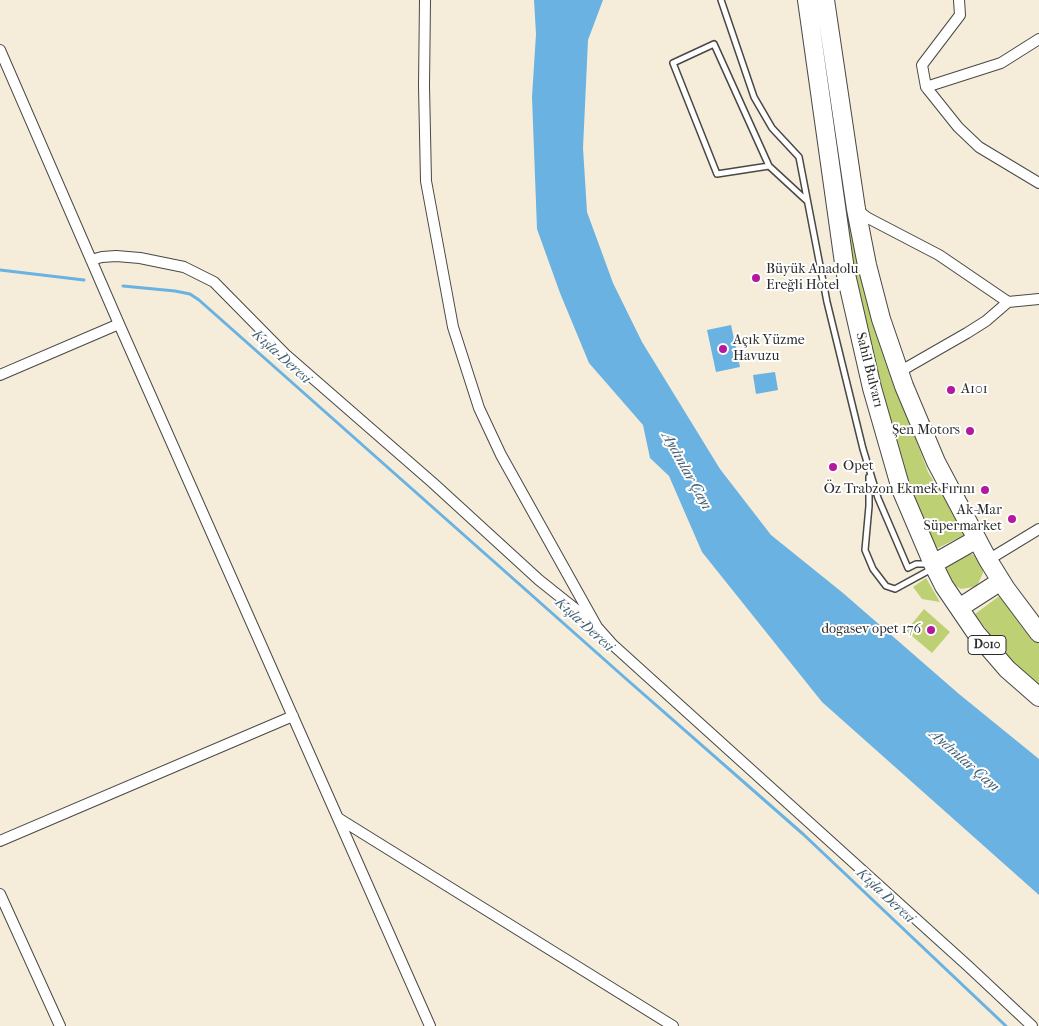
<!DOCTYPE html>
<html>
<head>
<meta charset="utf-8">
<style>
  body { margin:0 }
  canvas { display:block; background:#f5ecd9 }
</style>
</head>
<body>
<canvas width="1039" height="1026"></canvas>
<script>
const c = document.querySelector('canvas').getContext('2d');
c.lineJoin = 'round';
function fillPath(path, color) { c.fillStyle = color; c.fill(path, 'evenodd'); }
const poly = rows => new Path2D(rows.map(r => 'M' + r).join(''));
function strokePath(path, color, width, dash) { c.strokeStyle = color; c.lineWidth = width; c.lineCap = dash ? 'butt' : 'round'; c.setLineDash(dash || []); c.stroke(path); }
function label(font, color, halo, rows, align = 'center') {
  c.font = font + ' "IM FELL French Canon",serif'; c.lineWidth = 4; c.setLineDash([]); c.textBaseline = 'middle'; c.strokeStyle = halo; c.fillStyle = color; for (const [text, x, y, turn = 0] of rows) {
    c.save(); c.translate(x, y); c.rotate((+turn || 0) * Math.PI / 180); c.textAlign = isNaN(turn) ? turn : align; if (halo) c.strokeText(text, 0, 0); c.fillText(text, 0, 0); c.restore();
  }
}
fillPath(poly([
  [838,142,886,358,928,472,966,534,934,550,897,452,883,400,854,269,840,186],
  [965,552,977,556,983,567,983,573,978,584,973,587,961,589,951,583,946,572,946,566],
  [926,578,940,602,922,599,913,587],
  [1002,594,1039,643,1039,687,1002,651,975,614],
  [924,609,950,632,932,653,906,631]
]), '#bdd174');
fillPath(poly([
  [534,0,603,0,588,40,583,148,587,212,613,283,642,342,720,469,771,535,843,593,959,694,1039,759,1039,895,822,702,702,552,669,476,650,458,643,425,589,363,560,293,537,229,532,97,536,34],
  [731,325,740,367,716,372,707,330],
  [775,372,778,390,756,394,753,375]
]), '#69b2e1');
strokePath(poly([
  [0,270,84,280],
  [123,286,175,291,190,294,199,300,624,677,803,834,1006,1026]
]), '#69b2e1', 3);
const service = poly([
  [721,0,754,97,772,128,799,157,827,302,863,449,878,498,908,568,916,564,930,564],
  [769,166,714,44,673,63,717,174,769,166,807,201],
  [869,477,869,506,865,550,873,569,886,586,895,589,928,571,930,567]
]);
const minor = poly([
  [425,0,424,86,426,181,453,327,479,408,501,455,597,627,613,645,968,966,1032,1026],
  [959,0,960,15,922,65,926,87,958,127,979,147,1039,183],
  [0,50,119,324,430,1026],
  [926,87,1001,63,1039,39],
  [857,210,868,218,939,255,1008,302,1039,299],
  [91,260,102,257,116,256,140,258,184,267,214,282,285,354,433,483,539,580,593,623],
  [899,372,967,333,986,321,1008,302],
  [0,375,119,324],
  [988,560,1039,529],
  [338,818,673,1026],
  [0,841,293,716],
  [0,894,60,1026]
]);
const trunk = poly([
  [807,0,845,270,872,388,901,489,933,564,944,586,976,633,1007,669,1039,697],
  [825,0,856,209,867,265,881,319,904,386,936,462,988,560,1006,589,1039,633],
  [933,564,977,539],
  [959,608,1001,581]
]);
strokePath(service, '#494845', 8);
strokePath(minor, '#494845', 12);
strokePath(trunk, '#494845', 20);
strokePath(service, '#fff', 5);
strokePath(minor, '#fff', 10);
strokePath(trunk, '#fff', 18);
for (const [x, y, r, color] of [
  [756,278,5,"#b5179e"],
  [723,349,5,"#b5179e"],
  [951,390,5,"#b5179e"],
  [970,431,5,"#b5179e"],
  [833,467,5,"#b5179e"],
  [985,490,5,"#b5179e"],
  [1012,519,5,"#b5179e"],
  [931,630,5,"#b5179e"]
]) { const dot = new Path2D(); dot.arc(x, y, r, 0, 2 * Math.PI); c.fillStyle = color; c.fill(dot); strokePath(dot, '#fff', 2); }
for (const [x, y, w] of [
  [987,645,38]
]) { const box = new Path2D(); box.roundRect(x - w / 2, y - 9.5, w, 19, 4); c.fillStyle = '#fff'; c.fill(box); strokePath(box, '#2b2b2b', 1); }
label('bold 12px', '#2b2b2b', null, [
  ["D010",987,645]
]);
label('14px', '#2b2b2b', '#fff', [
  ["Büyük Anadolu",766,270],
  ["Ereğli Hotel",766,286],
  ["Açık Yüzme",733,341],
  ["Havuzu",733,357],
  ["A101",961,390],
  ["Şen Motors",960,431,"right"],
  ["Opet",843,467],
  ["Öz Trabzon Ekmek Fırını",975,490,"right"],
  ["Ak-Mar",1002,511,"right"],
  ["Süpermarket",1002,527,"right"],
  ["dogasev opet 176",921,630,"right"]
], 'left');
label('14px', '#2b2b2b', '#fff', [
  ["Sahil Bulvarı",869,370,76]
]);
label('italic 15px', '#446174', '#fff', [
  ["Kışla Deresi",281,357,42],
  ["Aydınlar Çayı",686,471,61],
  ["Kışla Deresi",584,625,42],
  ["Aydınlar Çayı",964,761,41],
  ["Kışla Deresi",885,896,43]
]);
</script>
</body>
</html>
